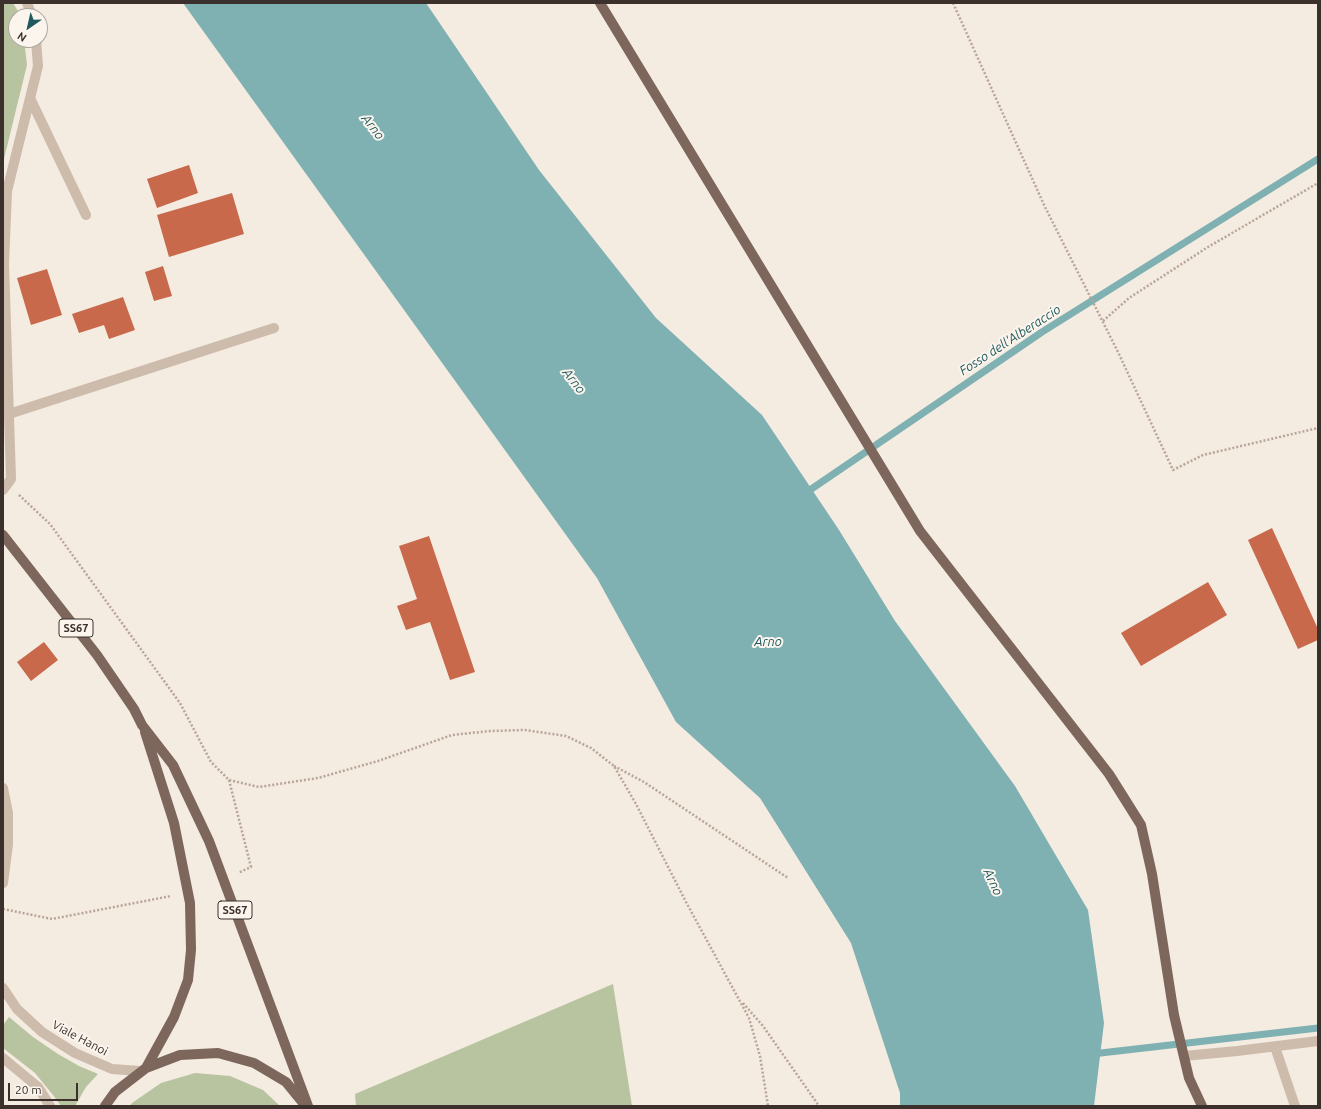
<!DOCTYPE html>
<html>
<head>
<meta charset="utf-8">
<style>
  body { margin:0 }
  #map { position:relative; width:1321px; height:1109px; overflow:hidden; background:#f4ebe1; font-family:Ubuntu,sans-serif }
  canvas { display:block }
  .frame { position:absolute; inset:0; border:4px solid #3b302b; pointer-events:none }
  .north { position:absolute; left:8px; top:8px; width:40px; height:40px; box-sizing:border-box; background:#fbf5ee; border:1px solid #aea6a0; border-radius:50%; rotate:214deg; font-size:11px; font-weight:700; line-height:16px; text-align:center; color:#3b302b }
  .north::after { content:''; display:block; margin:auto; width:14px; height:18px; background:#1f5a5e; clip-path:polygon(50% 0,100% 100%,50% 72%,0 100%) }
  .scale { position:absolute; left:8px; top:1083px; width:70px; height:18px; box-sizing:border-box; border:2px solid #3b302b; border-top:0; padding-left:5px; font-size:12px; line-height:14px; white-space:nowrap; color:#3b302b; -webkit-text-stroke:3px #fbf5ee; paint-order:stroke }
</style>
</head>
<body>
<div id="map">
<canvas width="1321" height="1109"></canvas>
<div class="frame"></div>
<div class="north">N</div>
<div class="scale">20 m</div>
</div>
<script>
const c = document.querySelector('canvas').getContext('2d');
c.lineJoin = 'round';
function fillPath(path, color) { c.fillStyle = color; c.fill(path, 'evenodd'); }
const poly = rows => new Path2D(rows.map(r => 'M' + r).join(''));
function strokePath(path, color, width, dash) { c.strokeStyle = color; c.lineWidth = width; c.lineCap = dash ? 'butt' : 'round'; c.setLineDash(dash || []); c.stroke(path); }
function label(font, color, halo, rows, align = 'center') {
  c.font = font + ' Ubuntu,sans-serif'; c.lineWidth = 4; c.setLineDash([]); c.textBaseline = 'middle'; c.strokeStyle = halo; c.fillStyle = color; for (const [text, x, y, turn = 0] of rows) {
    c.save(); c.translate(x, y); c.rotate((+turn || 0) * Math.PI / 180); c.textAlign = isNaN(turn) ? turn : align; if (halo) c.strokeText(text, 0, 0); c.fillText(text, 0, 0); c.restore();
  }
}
fillPath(poly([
  [3,3,13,3,21,16,16,16,16,40,24,40,27,65,3,163],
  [613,984,632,1106,356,1106,355,1094],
  [9,1017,33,1037,58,1054,79,1066,98,1074,86,1087,75,1106,61,1106,53,1095,35,1073,3,1048,3,1025],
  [195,1073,230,1076,263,1090,280,1106,130,1106,132,1103,161,1083]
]), '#b8c4a0');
fillPath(poly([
  [183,3,426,3,539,170,656,318,762,415,839,530,895,621,1015,786,1088,910,1104,1023,1094,1106,900,1106,900,1093,851,943,760,798,676,722,597,578]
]), '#7fb0b2');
strokePath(poly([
  [804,494,1042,332,1318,159],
  [1092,1054,1318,1028]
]), '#7fb0b2', 7);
fillPath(poly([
  [189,165,198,193,157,208,147,179],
  [232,193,244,234,169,257,157,215],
  [163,266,172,296,154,301,145,272],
  [47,269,62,315,31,325,17,278],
  [123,297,135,330,109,339,104,325,79,333,72,314],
  [1272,528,1318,629,1318,640,1298,649,1248,540],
  [429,536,475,672,450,680,430,622,406,630,397,606,417,599,399,546],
  [1208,582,1227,615,1141,666,1121,633],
  [44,642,58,660,31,681,17,662]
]), '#c8694b');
strokePath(poly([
  [953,3,1045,207,1118,352,1173,470,1203,455,1318,428],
  [1103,321,1129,298,1208,247,1318,183],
  [19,495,50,524,180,703,211,762,229,780,259,787,318,778,378,761,452,735,490,731,525,730,566,736,591,748,614,766,636,804,686,902,749,1018,760,1056,768,1106],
  [614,766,644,782,788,878],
  [229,780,251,867,238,873],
  [3,909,52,919,171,896],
  [743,1003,763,1026,819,1106]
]), '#b9a596', 2.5, [2, 2]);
strokePath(poly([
  [27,3,32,16],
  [30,98,86,215],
  [9,414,274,328],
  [3,490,11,479,4,264,7,191,38,66,36,40],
  [3,788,8,813,8,844,3,883],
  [3,988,17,1009,42,1032,75,1053,112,1069,140,1071],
  [1275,1047,1295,1106],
  [1184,1056,1237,1051,1318,1041],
  [3,1058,38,1087,50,1106]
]), '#cdbbac', 10);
strokePath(poly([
  [600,3,920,531,1109,774,1141,825,1152,874,1174,1015,1189,1078,1202,1106],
  [3,535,97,655,134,709,142,725,173,765,209,841,308,1106],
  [145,732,174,823,190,903,191,950,188,980,174,1017,146,1068],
  [105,1106,115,1092,146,1068,180,1055,218,1053,254,1063,286,1082,304,1104]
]), '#7d675c', 10);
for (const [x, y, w] of [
  [76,628,34],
  [235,910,34]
]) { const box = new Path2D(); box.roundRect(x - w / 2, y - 9, w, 18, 3); c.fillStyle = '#fbf5ee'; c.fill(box); strokePath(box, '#3b302b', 1); }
label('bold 11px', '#3b302b', null, [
  ["SS67",76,628],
  ["SS67",235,910]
]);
label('12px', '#3b302b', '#fbf5ee', [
  ["Viale Hanoi",80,1038,28]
]);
label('italic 13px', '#1f5a5e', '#fbf5ee', [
  ["Arno",373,127,52],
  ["Fosso dell'Alberaccio",1010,340,-33],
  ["Arno",574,381,52],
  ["Arno",768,642],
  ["Arno",993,882,65]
]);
</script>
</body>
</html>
